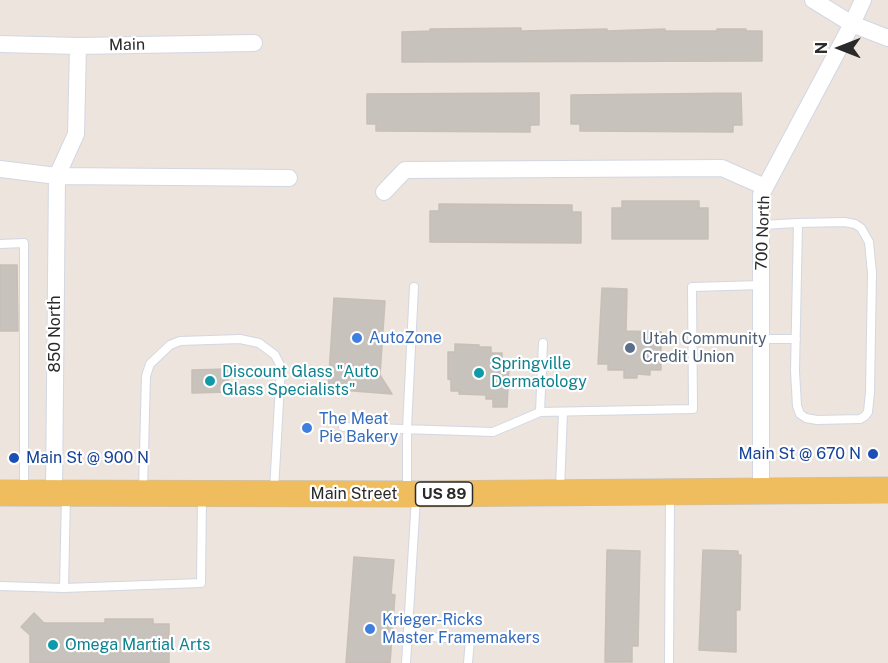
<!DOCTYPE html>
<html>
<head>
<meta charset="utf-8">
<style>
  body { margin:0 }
  #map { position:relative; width:888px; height:663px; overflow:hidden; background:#ece4dd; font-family:"Public Sans",sans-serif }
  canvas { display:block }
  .north { position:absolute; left:810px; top:18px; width:60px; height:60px; -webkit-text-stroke:4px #fff; paint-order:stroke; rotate:270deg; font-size:16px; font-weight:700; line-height:24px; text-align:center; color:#2a2a2a }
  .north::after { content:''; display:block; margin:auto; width:21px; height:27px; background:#2a2a2a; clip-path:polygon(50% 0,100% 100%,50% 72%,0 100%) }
</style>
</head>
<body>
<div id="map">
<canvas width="888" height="663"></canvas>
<div class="north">N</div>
</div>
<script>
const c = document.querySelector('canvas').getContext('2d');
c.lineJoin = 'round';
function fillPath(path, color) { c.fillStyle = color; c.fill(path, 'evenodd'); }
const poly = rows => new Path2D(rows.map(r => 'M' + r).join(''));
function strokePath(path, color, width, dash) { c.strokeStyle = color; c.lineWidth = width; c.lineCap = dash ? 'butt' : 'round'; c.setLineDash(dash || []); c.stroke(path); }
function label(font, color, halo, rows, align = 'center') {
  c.font = font + ' "Public Sans",sans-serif'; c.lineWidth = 4.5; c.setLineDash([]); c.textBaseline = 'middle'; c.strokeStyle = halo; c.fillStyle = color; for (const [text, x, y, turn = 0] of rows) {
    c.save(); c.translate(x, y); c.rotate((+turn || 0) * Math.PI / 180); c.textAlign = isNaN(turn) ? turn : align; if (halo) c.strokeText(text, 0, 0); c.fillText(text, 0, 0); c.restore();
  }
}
const building = poly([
  [521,28,521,31,607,29,607,31,665,29,665,31,717,31,717,29,746,29,746,31,762,31,762,61,402,62,402,32,430,31,430,29,521,28],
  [539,93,539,125,530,125,530,132,376,131,376,124,367,124,367,94,539,93],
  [741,93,742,125,733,125,733,132,580,131,580,124,571,124,571,95,741,93],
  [622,201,699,201,699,208,708,208,708,239,612,239,612,208,622,208,622,201],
  [439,204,572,205,572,212,581,212,581,243,430,242,430,211,439,211,439,204],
  [0,265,17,265,18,331,0,331,0,265],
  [602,288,627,289,626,331,661,332,661,370,650,370,650,375,637,374,637,378,624,378,624,370,608,370,608,364,598,364,602,288],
  [334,298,385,301,380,375,392,394,328,389,334,298],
  [455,344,479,345,479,347,491,347,491,353,502,353,502,367,509,367,507,407,493,407,493,399,486,399,486,395,459,394,459,391,451,391,451,380,448,379,448,352,455,352,455,344],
  [228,369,228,392,192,393,192,370,228,369],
  [607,550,640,551,638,646,632,646,632,662,605,662,607,550],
  [703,550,738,551,738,555,741,555,740,610,736,610,736,652,699,650,703,550],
  [354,557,394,560,391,594,395,595,390,663,346,663,354,557],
  [34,613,44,623,105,623,105,619,153,619,153,624,169,624,169,663,30,663,30,635,21,627,34,613]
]);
fillPath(building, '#c7c2bb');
strokePath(building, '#c8bfb6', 1.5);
const service = poly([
  [761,225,798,223,844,222,855,224,861,228,869,242,872,273,870,392,868,412,865,416,860,419,817,420,806,418,800,414,797,406,795,371,798,223],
  [0,244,24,243,24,491],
  [761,339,796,339],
  [540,412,693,409,692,287,761,285],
  [343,427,493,432,512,424,540,412,543,343],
  [560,489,563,412],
  [143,490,146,376,150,364,170,345,180,341,240,339,259,343,275,355,281,367,274,490],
  [407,490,407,428,414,287],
  [0,586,64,588,201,583,202,497],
  [64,588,66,495],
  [408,631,431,637,470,640,468,663],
  [406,663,416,497],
  [669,663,670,495]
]);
const minor = poly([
  [813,0,852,24,888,38],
  [0,44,78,46,254,43],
  [0,169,57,176,289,178],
  [384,192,405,170,722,168,765,187],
  [761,490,761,195,852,24,863,0],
  [54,493,57,176,76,134,78,46]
]);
const primary = poly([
  [0,493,416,494,888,490]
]);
strokePath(service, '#d2d7e3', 10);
strokePath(minor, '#d2d7e3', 18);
strokePath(primary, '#c3c3c3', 27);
strokePath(service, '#fff', 8);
strokePath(minor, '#fff', 16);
strokePath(primary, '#efbc5e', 26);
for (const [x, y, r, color] of [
  [357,338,6,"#3f7fe0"],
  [630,348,6,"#5c6f8a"],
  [479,373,6,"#0f9aa8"],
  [210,381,6,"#0f9aa8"],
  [307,428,6,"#3f7fe0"],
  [873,454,6,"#1a4fb4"],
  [14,458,6,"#1a4fb4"],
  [370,629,6,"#3f7fe0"],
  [53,645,6,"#0f9aa8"]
]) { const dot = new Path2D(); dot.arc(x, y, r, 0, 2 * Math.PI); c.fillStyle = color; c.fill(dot); strokePath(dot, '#fff', 2); }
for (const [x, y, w] of [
  [444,494,57]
]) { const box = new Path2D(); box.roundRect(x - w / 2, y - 12, w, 24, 4.5); c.fillStyle = '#fff'; c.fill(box); strokePath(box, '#2a2a2a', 1.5); }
label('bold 15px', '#2a2a2a', null, [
  ["US 89",444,494]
]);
label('16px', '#2a2a2a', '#fff', [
  ["Main",127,45,-1],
  ["700 North",763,233,-88],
  ["850 North",55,334,-90],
  ["Main Street",354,494]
]);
label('16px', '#366cbe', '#fff', [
  ["AutoZone",369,338],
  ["The Meat",319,419],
  ["Pie Bakery",319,437],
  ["Krieger-Ricks",382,620],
  ["Master Framemakers",382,638]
], 'left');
label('16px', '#4e5e75', '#fff', [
  ["Utah Community",642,339],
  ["Credit Union",642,357]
], 'left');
label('16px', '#0d838f', '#fff', [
  ["Springville",491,364],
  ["Dermatology",491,382],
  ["Discount Glass \"Auto",222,372],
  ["Glass Specialists\"",222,390],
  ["Omega Martial Arts",65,645]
], 'left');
label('16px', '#164399', '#fff', [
  ["Main St @ 670 N",861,454],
  ["Main St @ 900 N",26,458,"left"]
], 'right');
</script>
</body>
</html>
